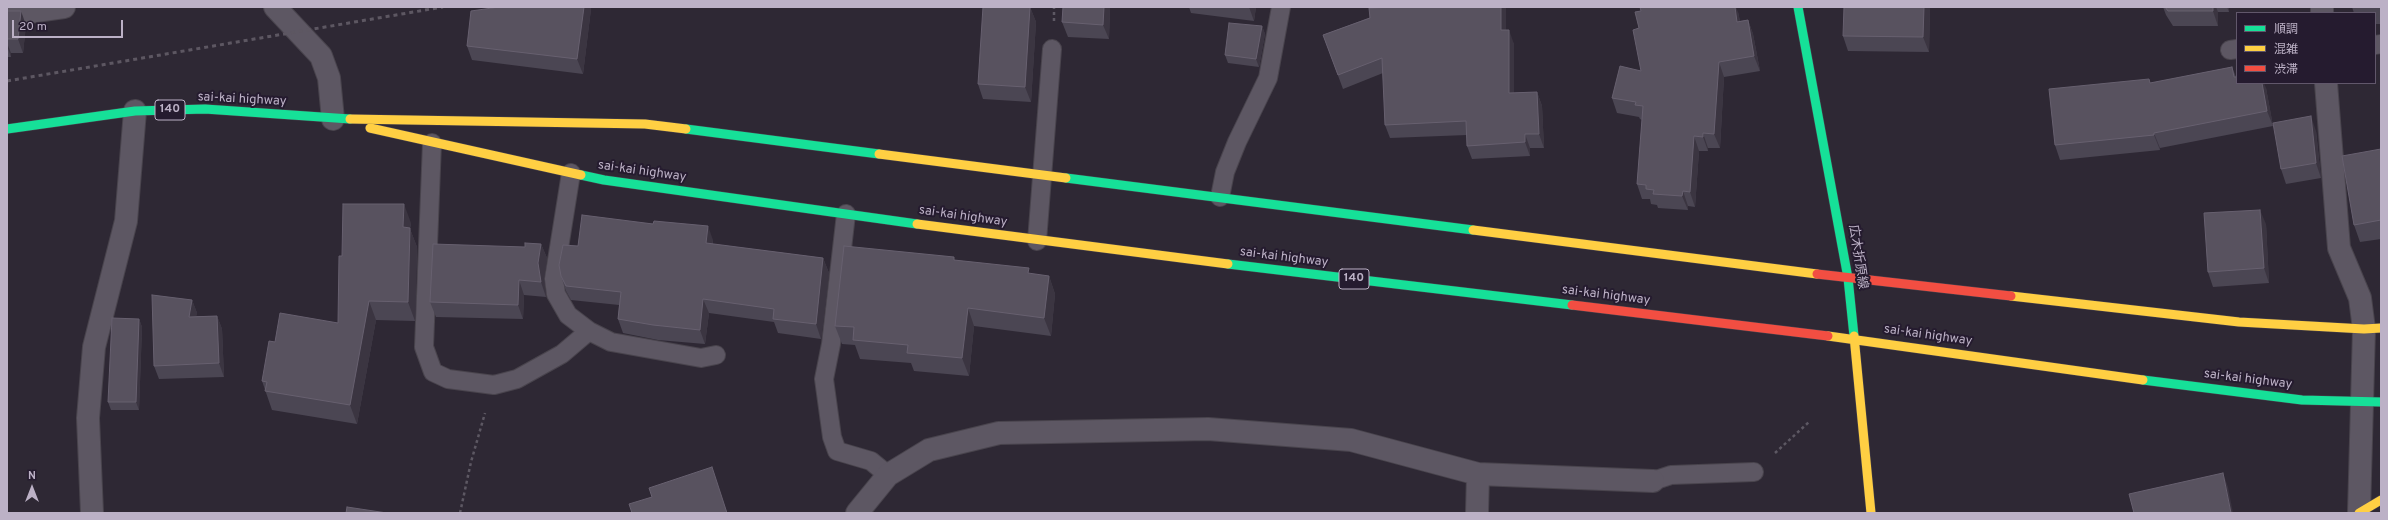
<!DOCTYPE html>
<html>
<head>
<meta charset="utf-8">
<style>
  body { margin:0 }
  #map { position:relative; width:2388px; height:520px; overflow:hidden; background:#2e2834; font-family:Overpass,"Noto Sans JP",sans-serif }
  canvas { display:block }
  .frame { position:absolute; inset:0; border:8px solid #bcb1c6; pointer-events:none }
  .legend { position:absolute; left:2236px; top:12px; width:140px; height:72px; box-sizing:border-box; background:#251b2f; border:1px solid #61576b; margin:0; padding:5px 7px; list-style:none; font-size:12px; color:#bcb1c6 }
  .legend li { display:flex; align-items:center; gap:8px; height:20px }
  .legend b { width:20px; border:1px solid #61576b }
  .north { position:absolute; left:12px; top:468px; width:40px; height:40px; -webkit-text-stroke:3px #251b2f; paint-order:stroke; rotate:0deg; font-size:11px; font-weight:700; line-height:16px; text-align:center; color:#bcb1c6 }
  .north::after { content:''; display:block; margin:auto; width:14px; height:18px; background:#bcb1c6; clip-path:polygon(50% 0,100% 100%,50% 72%,0 100%) }
  .scale { position:absolute; left:12px; top:20px; width:111px; height:18px; box-sizing:border-box; border:2px solid #bcb1c6; border-top:0; padding-left:5px; font-size:12px; line-height:14px; white-space:nowrap; color:#bcb1c6; -webkit-text-stroke:3px #251b2f; paint-order:stroke }
</style>
</head>
<body>
<div id="map">
<canvas width="2388" height="520"></canvas>
<div class="frame"></div>
<ul class="legend">
<li><b style="height:5px;background:#16e098"></b>順調</li>
<li><b style="height:5px;background:#ffcf43"></b>混雑</li>
<li><b style="height:5px;background:#f24e42"></b>渋滞</li>
</ul>
<div class="north">N</div>
<div class="scale">20 m</div>
</div>
<script>
const c = document.querySelector('canvas').getContext('2d');
c.lineJoin = 'round';
const poly = rows => new Path2D(rows.map(r => 'M' + r).join(''));
function strokePath(path, color, width, dash) { c.strokeStyle = color; c.lineWidth = width; c.lineCap = dash ? 'butt' : 'round'; c.setLineDash(dash || []); c.stroke(path); }
function fillPath(path, color) { c.fillStyle = color; c.fill(path, 'evenodd'); }
function label(font, color, halo, rows, align = 'center') {
  c.font = font + ' Overpass,"Noto Sans JP",sans-serif'; c.lineWidth = 4; c.setLineDash([]); c.textBaseline = 'middle'; c.strokeStyle = halo; c.fillStyle = color; for (const [text, x, y, turn = 0] of rows) {
    c.save(); c.translate(x, y); c.rotate((+turn || 0) * Math.PI / 180); c.textAlign = isNaN(turn) ? turn : align; if (halo) c.strokeText(text, 0, 0); c.fillText(text, 0, 0); c.restore();
  }
}
const lane = poly([
  [2375,45,2381,44],
  [2230,50,2237,49],
  [432,143,424,347,433,372,448,379,494,385,517,379,562,354,589,331],
  [571,173,554,279,556,294,568,315,589,331,611,342,701,358,716,355],
  [1220,197,1225,172,1237,142,1268,78,1281,7],
  [846,214,831,344,824,379,832,437,837,451,871,461,888,475],
  [1037,241,1052,49],
  [1653,481,1671,475,1754,472]
]);
const street = poly([
  [275,7,321,56,329,78,333,119],
  [2322,7,2322,13],
  [7,15,64,7],
  [2326,83,2339,248,2360,298,2364,329,2359,513],
  [92,513,88,418,94,347,126,221,135,111],
  [857,513,888,475,929,450,999,433,1208,429,1351,440,1478,474,1653,481],
  [1477,513,1478,474]
]);
const fast = poly([
  [1798,7,1848,278,1854,336],
  [7,129,135,111,205,109,350,119],
  [686,129,879,154],
  [581,175,604,180,917,224],
  [1066,178,1473,230],
  [1228,264,1572,305],
  [2143,380,2302,400,2381,402]
]);
const slow = poly([
  [350,119,645,124,686,129],
  [370,128,581,175],
  [879,154,1066,178],
  [917,224,1228,264],
  [1473,230,1817,274],
  [2011,296,2239,322,2364,329,2381,328],
  [1828,336,2143,380],
  [1854,336,1871,513],
  [2359,513,2381,500]
]);
const jam = poly([
  [1817,274,2011,296],
  [1572,305,1828,336]
]);
strokePath(lane, '#49444d', 20);
strokePath(street, '#49444d', 24);
strokePath(fast, '#48434e', 10);
strokePath(slow, '#48434e', 10);
strokePath(jam, '#48434e', 10);
strokePath(poly([
  [1054,21,1054,7],
  [1775,453,1809,422],
  [460,513,471,462,485,413]
]), '#5d5863', 2.5, [3, 3]);
strokePath(lane, '#5d5763', 18);
strokePath(street, '#5d5763', 22);
strokePath(fast, '#16e098', 9);
strokePath(slow, '#ffcf43', 9);
strokePath(jam, '#f24e42', 9);
strokePath(poly([
  [7,81,443,7]
]), '#5d5762', 3, [4, 4]);
fillPath(poly([
  [499,7,591,7,591,9,583,74,472,60,467,46],
  [1030,7,1036,22,1031,102,983,99,978,84],
  [1063,7,1110,7,1109,39,1068,37,1062,22],
  [1189,7,1256,7,1254,21,1191,13],
  [1398,7,1506,7,1506,30,1514,44,1514,93,1537,92,1542,106,1544,148,1530,148,1530,156,1472,159,1467,146,1467,135,1390,138,1385,125,1383,73,1343,89,1323,35],
  [1930,7,1929,52,1848,51,1843,36],
  [2163,7,2229,7,2229,12,2218,12,2218,26,2173,26,2166,15],
  [2352,7,2381,7,2381,24,2375,24,2375,13,2354,13],
  [7,11,26,25,23,53,11,53,11,57,7,57],
  [1738,12,1740,21,1748,20,1753,34,1760,71,1724,77,1720,148,1708,148,1708,151,1699,151,1695,207,1688,206,1688,210,1658,208,1657,205,1651,204,1650,199,1642,199,1637,184,1642,120,1640,119,1639,117,1617,113,1612,98,1641,71],
  [1262,26,1265,34,1259,67,1228,63,1225,55],
  [2232,67,2236,77,2266,88,2273,126,2160,148,2160,150,2060,160,2055,145,2151,83],
  [2316,131,2321,178,2286,184,2281,169],
  [2381,149,2381,239,2360,242,2354,225],
  [411,223,410,229,417,247,415,321,376,320,357,424,272,410,262,381,275,342,338,323,342,256],
  [653,224,713,240,713,244,823,258,829,273,821,339,778,333,774,322,709,313,705,344,658,340,623,333,618,319,619,305,571,300,566,291,561,276,578,246],
  [2266,224,2269,283,2213,287,2208,272],
  [541,244,547,258,544,278,546,297,524,295,523,319,436,317,430,302,525,247],
  [955,261,1030,274,1049,276,1055,294,1051,336,974,326,969,376,914,371,911,363,860,359,855,345,842,344,835,326],
  [192,300,197,313,196,316,217,316,222,329,224,377,159,379,154,366],
  [139,319,142,327,139,410,111,410,108,402]
]), '#4b4653');
fillPath(poly([
  [584,7,591,7,591,9,583,74,577,59],
  [1030,7,1036,22,1031,102,1025,87],
  [1104,7,1110,7,1109,39,1103,25],
  [1249,7,1256,7,1254,21],
  [1501,7,1506,7,1506,44,1501,30],
  [1735,7,1736,7,1738,12,1743,36,1737,22],
  [1924,7,1930,7,1929,52,1923,37],
  [2213,7,2216,7,2218,12,2218,26,2213,11],
  [2227,7,2229,7,2229,12],
  [21,11,26,25,23,53,18,39],
  [1748,20,1753,34,1760,71,1754,56],
  [1262,26,1265,34,1259,67,1256,59],
  [1509,30,1514,44,1514,107,1509,93],
  [7,43,11,53,11,57,7,46],
  [1719,62,1724,77,1720,148,1714,134],
  [2262,83,2264,83,2266,88,2273,126,2267,111],
  [1537,92,1542,106,1544,148,1539,134],
  [2311,116,2316,131,2321,178,2316,163],
  [1703,133,1708,148,1708,151,1703,137],
  [2154,133,2160,148,2160,150,2154,135],
  [1525,134,1530,148,1530,156,1525,142],
  [1694,136,1699,151,1695,207,1690,192],
  [1683,191,1688,206,1688,210,1682,196],
  [404,204,411,223,410,229,417,247,415,321,408,302,403,227],
  [2260,210,2266,224,2269,283,2264,268],
  [708,226,713,240,711,257,706,243],
  [541,244,547,258,544,278,546,297,541,282,538,263],
  [823,258,829,273,821,339,816,324],
  [1049,276,1055,294,1051,336,1044,318],
  [519,280,524,295,523,319,518,305],
  [703,299,709,313,705,344,700,330],
  [192,300,197,313,194,330,189,317],
  [369,301,376,320,357,424,350,405],
  [968,308,974,326,969,376,962,358],
  [217,316,222,329,224,377,219,363],
  [139,319,142,327,139,410,136,402],
  [2223,473,2228,487,2233,513,2231,513]
]), '#3b3541');
const building = poly([
  [499,7,584,7,577,59,467,46,471,11,499,7],
  [983,7,1030,7,1025,87,978,84,983,7],
  [1063,7,1104,7,1103,25,1062,22,1063,7],
  [1398,7,1501,7,1501,30,1509,30,1509,93,1537,92,1539,134,1525,134,1525,142,1467,146,1466,121,1385,125,1382,58,1338,75,1323,35,1370,18,1369,8,1398,7],
  [1640,7,1735,7,1737,22,1748,20,1754,56,1719,62,1714,134,1703,133,1703,137,1694,136,1690,192,1683,191,1682,196,1653,194,1654,190,1646,189,1646,185,1637,184,1643,106,1635,105,1636,102,1612,98,1620,66,1641,71,1633,30,1639,28,1635,12,1641,11,1640,7],
  [1844,7,1924,7,1923,37,1843,36,1844,7],
  [2165,7,2213,7,2213,11,2168,11,2165,7],
  [7,11,21,11,18,39,7,39,7,11],
  [1229,23,1262,26,1256,59,1225,55,1229,23],
  [2232,67,2234,77,2237,77,2237,83,2262,83,2267,111,2154,133,2154,135,2055,145,2049,89,2149,79,2150,83,2232,67],
  [2311,116,2316,163,2281,169,2273,123,2311,116],
  [2381,149,2381,220,2354,225,2342,156,2381,149],
  [343,204,404,204,403,227,410,228,408,302,369,301,350,405,265,391,267,382,262,381,269,341,275,342,280,313,338,323,339,256,342,256,343,204],
  [2260,210,2264,268,2208,272,2204,213,2260,210],
  [582,215,653,224,654,221,708,226,706,243,823,258,816,324,773,319,774,309,703,299,700,330,653,325,618,319,621,292,566,286,561,276,559,265,563,245,578,246,582,215],
  [525,243,541,244,538,263,541,282,519,280,518,305,430,302,433,244,525,247,525,243],
  [844,246,954,257,954,260,1029,268,1028,273,1049,276,1044,318,968,308,962,358,907,353,908,345,853,340,854,327,835,326,844,246],
  [152,295,192,300,189,317,217,316,219,363,154,366,152,295],
  [112,318,139,319,136,402,108,402,112,318],
  [712,467,727,513,632,513,629,504,652,497,649,488,712,467],
  [2223,473,2231,513,2134,513,2129,494,2223,473],
  [347,507,387,513,346,513,347,507]
]);
fillPath(building, '#58525f');
strokePath(building, '#67606f', 1);
for (const [x, y, w] of [
  [170,110,30],
  [1354,279,30]
]) { const box = new Path2D(); box.roundRect(x - w / 2, y - 10, w, 20, 3); c.fillStyle = '#251b2f'; c.fill(box); strokePath(box, '#bcb1c6', 1); }
label('bold 12px', '#bcb1c6', null, [
  ["140",170,110],
  ["140",1354,279]
]);
label('13px', '#bcb1c6', '#251b2f', [
  ["sai-kai highway",242,100,3],
  ["sai-kai highway",642,172,8],
  ["sai-kai highway",963,217,8],
  ["広木折原線",1857,257,81],
  ["sai-kai highway",1284,258,7],
  ["sai-kai highway",1606,296,7],
  ["sai-kai highway",1928,336,8],
  ["sai-kai highway",2248,380,7]
]);
</script>
</body>
</html>
